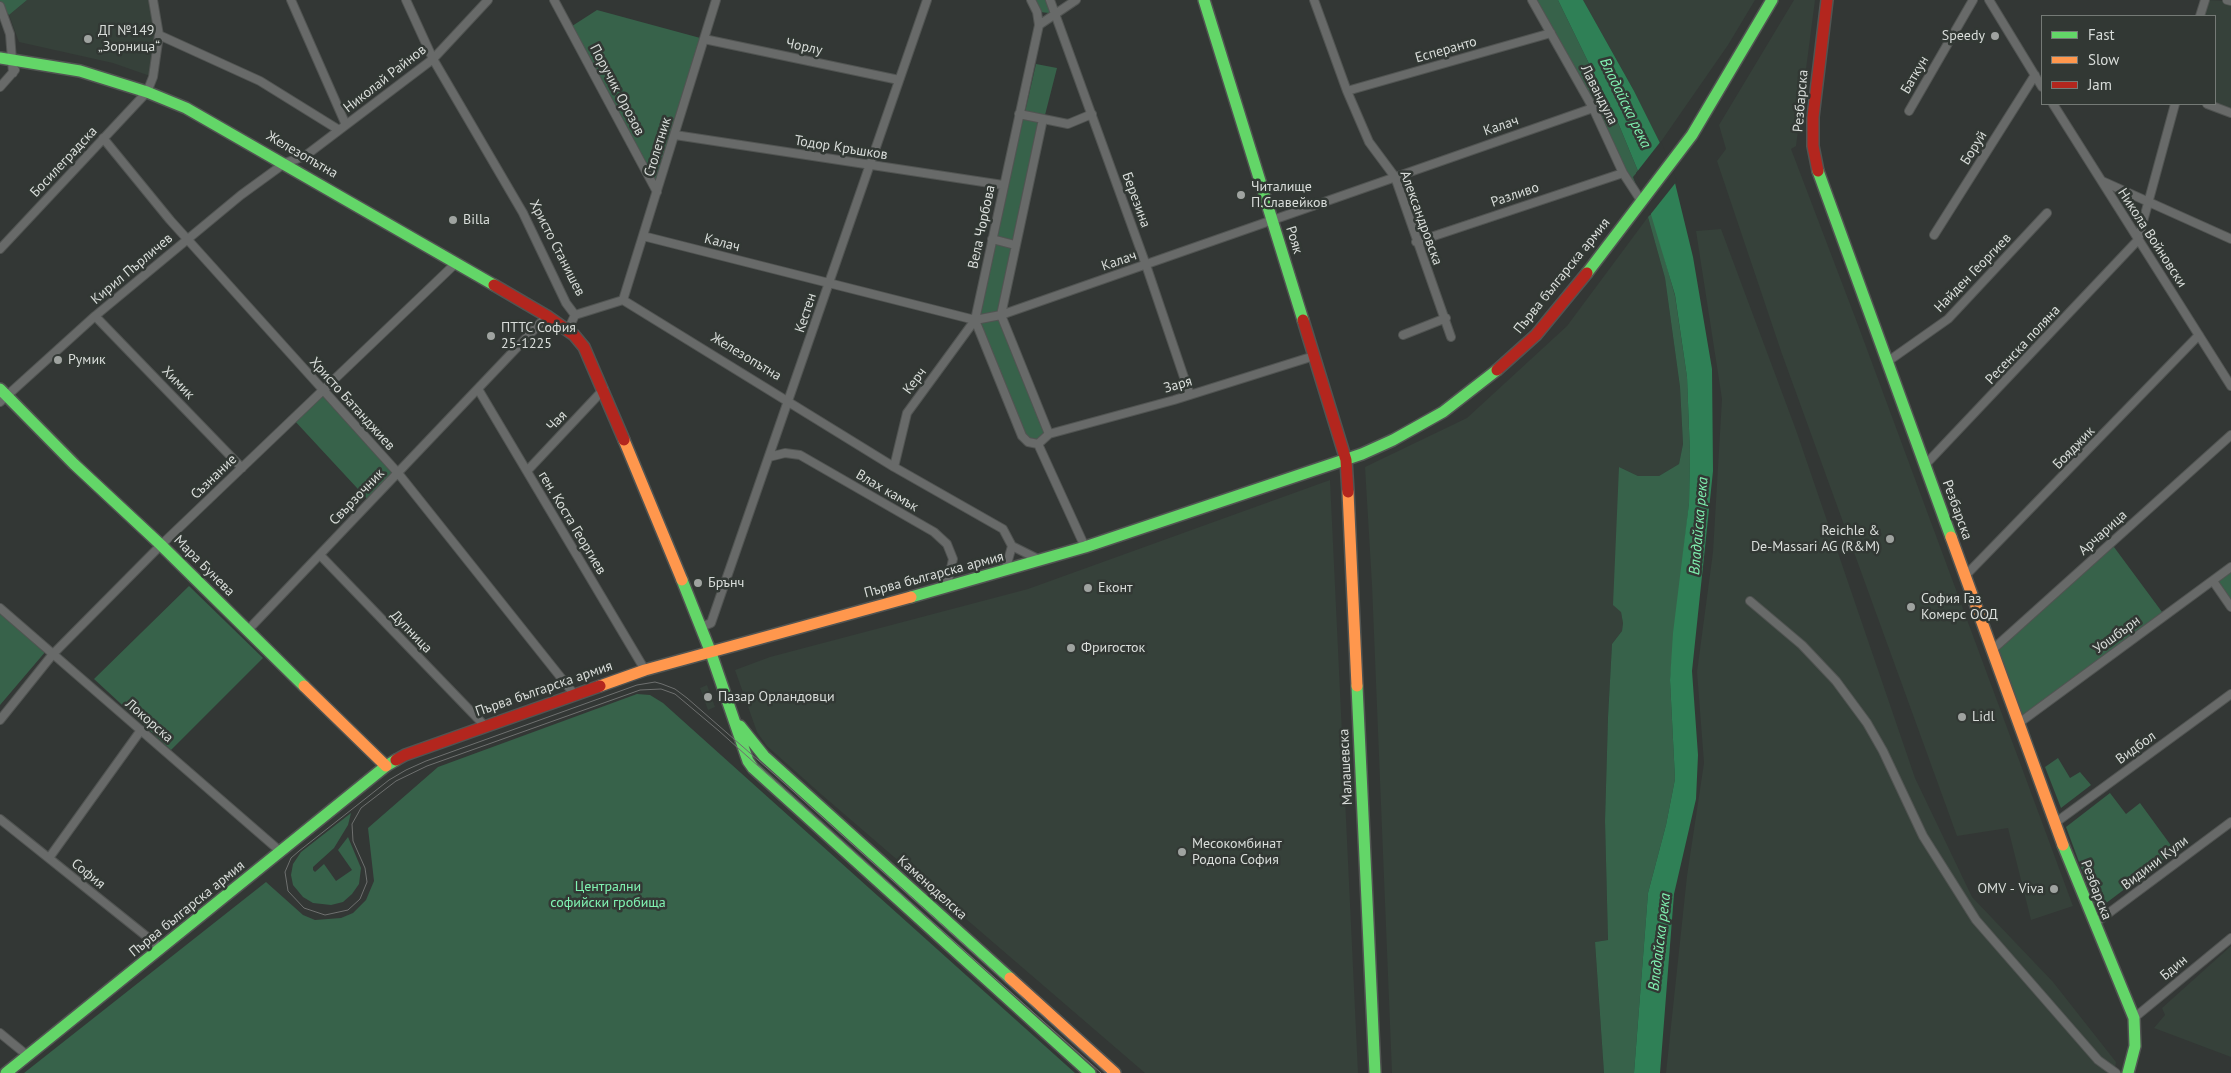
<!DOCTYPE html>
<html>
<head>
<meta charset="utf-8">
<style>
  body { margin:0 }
  #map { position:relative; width:2231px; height:1073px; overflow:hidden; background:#333735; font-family:"PT Sans",sans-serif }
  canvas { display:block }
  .legend { position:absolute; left:2041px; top:15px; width:175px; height:90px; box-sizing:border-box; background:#323834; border:1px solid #757a76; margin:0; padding:6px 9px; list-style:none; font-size:15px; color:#d9ddda }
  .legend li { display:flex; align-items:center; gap:10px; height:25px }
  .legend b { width:25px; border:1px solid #757a76 }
</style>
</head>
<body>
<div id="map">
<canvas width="2231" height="1073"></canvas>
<ul class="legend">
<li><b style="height:6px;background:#63d668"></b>Fast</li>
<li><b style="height:6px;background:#ff974d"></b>Slow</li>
<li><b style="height:6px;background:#b3261e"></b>Jam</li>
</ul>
</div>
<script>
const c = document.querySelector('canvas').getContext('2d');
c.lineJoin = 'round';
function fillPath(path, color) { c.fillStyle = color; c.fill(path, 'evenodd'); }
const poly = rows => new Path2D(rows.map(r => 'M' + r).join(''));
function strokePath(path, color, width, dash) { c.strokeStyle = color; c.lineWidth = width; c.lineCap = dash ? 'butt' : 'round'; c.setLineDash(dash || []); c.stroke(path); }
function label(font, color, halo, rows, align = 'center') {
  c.font = font + ' "PT Sans",sans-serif'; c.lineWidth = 5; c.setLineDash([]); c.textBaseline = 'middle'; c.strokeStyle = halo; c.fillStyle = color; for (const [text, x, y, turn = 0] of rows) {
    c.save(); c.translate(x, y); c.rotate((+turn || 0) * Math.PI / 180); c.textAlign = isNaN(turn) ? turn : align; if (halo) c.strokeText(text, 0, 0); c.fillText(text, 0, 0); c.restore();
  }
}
fillPath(poly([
  [27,0,153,0,159,35,153,77,113,63,19,42,9,15],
  [1583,0,1755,0,1728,45,1660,143,1634,91],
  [1794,0,1815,0,1796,146,1791,149,1858,325,2073,906,2031,920,2008,828,1957,836,1782,354,1717,161,1726,149,1719,125],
  [2205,0,2231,1,2231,113,2215,104,2215,16,2200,16],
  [1648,217,1665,278,1680,387,1683,444,1679,464,1659,476,1638,476,1619,467,1621,612,1623,622,1622,631,1612,644,1608,717,1605,821,1608,940,1595,942,1604,1073,1392,1073,1372,585,1365,467,1467,418,1567,326],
  [1721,229,1796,430,1915,778,1972,897,2053,982,2116,1062,2114,1073,1666,1073,1687,876,1704,763,1697,672,1713,552,1722,399,1696,231],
  [1330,480,1358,1073,1145,1073,822,795,767,746,757,732,735,670,770,657,1028,589],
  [707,685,715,707,708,710,700,688],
  [2231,946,2231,1057,2154,1028,2165,1015,2162,1008]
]), '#36413a');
fillPath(poly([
  [0,0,27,0,9,15,0,5],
  [1034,0,1046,0,1050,9,1049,13,1040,12],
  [1532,0,1558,0,1619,125,1638,171,1633,177,1642,202],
  [597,10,704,39,657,192,569,28],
  [1036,64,1057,68,1045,115,1025,112],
  [1019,114,1043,119,1001,315,1049,434,1038,444,1028,442,975,320],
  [1652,213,1675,296,1687,377,1690,454,1689,503,1670,680,1675,779,1666,825,1648,893,1634,1073,1604,1073,1595,942,1608,940,1605,821,1608,717,1612,644,1622,631,1623,623,1621,612,1613,605,1619,467,1638,476,1659,476,1679,464,1683,444,1680,387,1665,278,1648,217],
  [323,390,398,473,370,502,293,419],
  [2111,543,2165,616,2019,723,1992,650],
  [2231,567,2231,608,2213,581],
  [189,586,263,658,171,750,94,679],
  [0,609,46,651,0,705],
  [637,694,650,695,663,703,1075,1073,24,1073,266,882,303,915,315,920,341,918,353,913,366,900,374,881,368,828,438,767],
  [2058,758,2070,778,2080,772,2091,785,2061,808,2045,767],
  [2110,793,2126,814,2140,803,2175,851,2097,910,2066,827],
  [351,813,348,825,334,848,313,867,313,870,315,872,324,864,336,881,352,870,338,850,348,837,361,868,359,884,352,894,343,902,331,905,313,903,303,897,293,885,291,875,293,864,301,852]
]), '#37624a');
fillPath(poly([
  [1558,0,1583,0,1634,91,1660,143,1675,183,1693,257,1712,369,1713,471,1692,671,1698,755,1696,799,1674,894,1660,1073,1634,1073,1648,893,1666,825,1675,779,1670,680,1673,633,1689,503,1690,454,1687,377,1675,295,1638,171,1619,125]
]), '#2f8056');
fillPath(poly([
  [1661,141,1677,181,1650,215,1636,173]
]), '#333735');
const street = poly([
  [291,0,346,125],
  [406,0,433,59,523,213,566,303,575,315,568,330],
  [554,0,657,192],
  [1031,0,1037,12,1039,25,975,320,1022,436,1028,442,1038,444,1049,434,1001,315,1043,119],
  [1050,0,1146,265,1190,395],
  [1314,0,1347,91,1369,142,1395,177,1451,337],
  [1532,0,1593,108,1623,173,1642,202],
  [1989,0,2042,87],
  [2227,0,2231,1],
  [0,6,10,34,13,73],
  [2200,16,2205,0],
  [1039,25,1076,0],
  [159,35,260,81,339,130],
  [704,39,899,80],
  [0,87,15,70],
  [1347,91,1551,33],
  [2053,104,2231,386],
  [2207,104,2231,113],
  [1909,111,1973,0],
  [1019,114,1068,124,1092,114],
  [675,135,1003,185],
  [103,138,170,220,398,473,574,694],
  [2102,181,2231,239],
  [1934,235,2035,75],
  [643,236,975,320,1001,315,1593,108],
  [992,239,1015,245],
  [1416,242,1623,173],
  [0,249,147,92,153,77,159,35,153,0],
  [623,300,716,0],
  [575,315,623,300,894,467,1003,529,1012,546,1040,560],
  [95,316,242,468],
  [1403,335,1446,318],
  [1887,362,1948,319,2047,213],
  [478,389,645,670],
  [0,402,95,316,241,195,285,163,305,156,433,59,488,0],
  [1049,434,1174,400,1314,356],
  [1038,444,1085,547],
  [769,457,785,453,800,455,934,532,947,544,953,559,949,577,943,587],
  [1925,465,2138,240,2175,104],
  [894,467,907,413,975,320],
  [527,471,604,389],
  [320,555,485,726],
  [1005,571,1012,546],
  [1965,576,2199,335],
  [2213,581,2231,607],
  [1750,601,1802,645,1836,681,1867,723,1883,751,1923,836,1976,920,2098,1060,2116,1073],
  [0,608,281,852],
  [701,627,711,623,927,0],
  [247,631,547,316],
  [1992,650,2231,435],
  [0,720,53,654,161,545,456,263],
  [2019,723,2231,567],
  [0,819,161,948],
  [2055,823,2231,694],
  [49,858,141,730],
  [2094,924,2231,822],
  [2134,1018,2231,938],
  [0,1033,28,1056]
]);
const fast = poly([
  [1204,0,1303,320],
  [0,58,80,71,147,92,186,108,494,285],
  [1818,171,1951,537],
  [1587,273,1692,135,1772,0],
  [0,389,74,464,161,545,304,686],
  [682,580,711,653,748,761,753,768,1090,1073],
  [911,597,1085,547,1362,454,1393,440,1443,412,1497,370],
  [1357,686,1375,1073],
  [740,726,764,756,1010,978],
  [2063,845,2134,1018,2135,1046,2128,1073],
  [6,1073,386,766,396,760]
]);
const slow = poly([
  [624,440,682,580],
  [1348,492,1357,686],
  [1951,537,2063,845],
  [304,686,386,766],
  [600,686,645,670,911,597],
  [1010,978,1115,1073]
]);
const jam = poly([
  [1818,171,1813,146,1813,117,1827,0],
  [494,285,547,316,574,335,584,347,624,440],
  [1303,320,1346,460,1348,492],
  [1497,370,1536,335,1587,273],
  [396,760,405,755,600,686]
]);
strokePath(street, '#515452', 10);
strokePath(fast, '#515452', 14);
strokePath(slow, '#515452', 14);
strokePath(jam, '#515452', 14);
strokePath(street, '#686a69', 8);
strokePath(fast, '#63d668', 11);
strokePath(slow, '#ff974d', 11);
strokePath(jam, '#b3261e', 11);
strokePath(poly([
  [1101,1073,719,731,675,694,661,689,640,690,427,766,396,781,361,808,352,824,353,841,365,868,367,882,360,899,348,910,325,915,304,908,288,891,285,872,291,858,299,851,389,780,406,770,426,761,637,685,655,682,662,684,675,689,687,698,774,774,1107,1073]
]), '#6e706f', 1);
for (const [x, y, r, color] of [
  [1995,36,5,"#9fa3a0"],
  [88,39,5,"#9fa3a0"],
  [1241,195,5,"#9fa3a0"],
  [453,220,5,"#9fa3a0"],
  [491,336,5,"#9fa3a0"],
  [58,360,5,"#9fa3a0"],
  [1890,539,5,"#9fa3a0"],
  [698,583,5,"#9fa3a0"],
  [1088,588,5,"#9fa3a0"],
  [1911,607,5,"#9fa3a0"],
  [1071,648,5,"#9fa3a0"],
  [708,697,5,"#9fa3a0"],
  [1962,717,5,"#9fa3a0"],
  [1182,852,5,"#9fa3a0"],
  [2054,889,5,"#9fa3a0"]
]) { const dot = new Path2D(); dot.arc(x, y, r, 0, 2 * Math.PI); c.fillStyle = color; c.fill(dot); strokePath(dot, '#323834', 2); }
label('14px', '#d9ddda', '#323834', [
  ["ДГ №149",98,31],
  ["„Зорница“",98,47],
  ["Speedy",1985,36,"right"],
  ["Читалище",1251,187],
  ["П.Славейков",1251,203],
  ["Billa",463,220],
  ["ПТТС София",501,328],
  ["25-1225",501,344],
  ["Румик",68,360],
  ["Reichle &",1880,531,"right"],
  ["De-Massari AG (R&M)",1880,547,"right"],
  ["Брънч",708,583],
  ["Еконт",1098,588],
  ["София Газ",1921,599],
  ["Комерс ООД",1921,615],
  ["Фригосток",1081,648],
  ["Пазар Орландовци",718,697],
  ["Lidl",1972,717],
  ["Месокомбинат",1192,844],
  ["Родопа София",1192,860],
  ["OMV - Viva",2044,889,"right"]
], 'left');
label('14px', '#d9ddda', '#323834', [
  ["Чорлу",804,47,12],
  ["Есперанто",1446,50,-16],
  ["Баткун",1915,75,-60],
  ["Николай Райнов",385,79,-38],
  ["Поручик Орозов",617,90,62],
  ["Лавандула",1599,95,63],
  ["Резбарска",1801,101,-85],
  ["Калач",1501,126,-19],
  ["Столетник",658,147,-73],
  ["Тодор Кръшков",841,148,9],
  ["Боруй",1974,148,-58],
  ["Железопътна",302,155,30],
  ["Босилеградска",64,162,-47],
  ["Разливо",1515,195,-19],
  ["Березина",1136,200,70],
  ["Александровска",1421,218,70],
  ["Вела Чорбова",982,227,-78],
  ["Никола Войновски",2152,238,57],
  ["Рояк",1294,240,73],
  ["Калач",722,243,14],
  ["Христо Станишев",557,248,63],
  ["Калач",1119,261,-19],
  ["Кирил Пърличев",132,269,-40],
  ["Найден Георгиев",1973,273,-46],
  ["Първа българска армия",1562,276,-51],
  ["Кестен",806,313,-72],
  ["Ресенска поляна",2023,345,-47],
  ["Железопътна",746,357,31],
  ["Керч",915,381,-53],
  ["Химик",178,383,46],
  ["Заря",1178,385,-16],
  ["Христо Батанджиев",352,404,48],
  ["Чая",557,421,-46],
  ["Бояджик",2074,448,-46],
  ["Съзнание",214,477,-44],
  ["Влах камък",887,491,30],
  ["Свързочник",357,497,-46],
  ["Резбарска",1957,510,70],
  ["ген. Коста Георгиев",572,523,59],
  ["Арчарица",2103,533,-42],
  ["Мара Бунева",204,566,45],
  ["Първа българска армия",934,575,-15],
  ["Дупница",411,632,46],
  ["Уошбърн",2117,635,-36],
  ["Първа българска армия",544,689,-19],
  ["Локорска",149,721,41],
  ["Видбол",2136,748,-36],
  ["Малашевска",1346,767,-93],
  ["Видини Кули",2155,863,-37],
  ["София",88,874,39],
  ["Каменоделска",932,888,42],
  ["Резбарска",2096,890,69],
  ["Първа българска армия",187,909,-39],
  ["Бдин",2174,968,-40]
]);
label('14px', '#80f3b2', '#323834', [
  ["Централни",608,887],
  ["софийски гробища",608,903]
]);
label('italic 15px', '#80f2b1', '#323834', [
  ["Владайска река",1625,103,64],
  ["Владайска река",1699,526,-85],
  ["Владайска река",1660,942,-83]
]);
</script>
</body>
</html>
